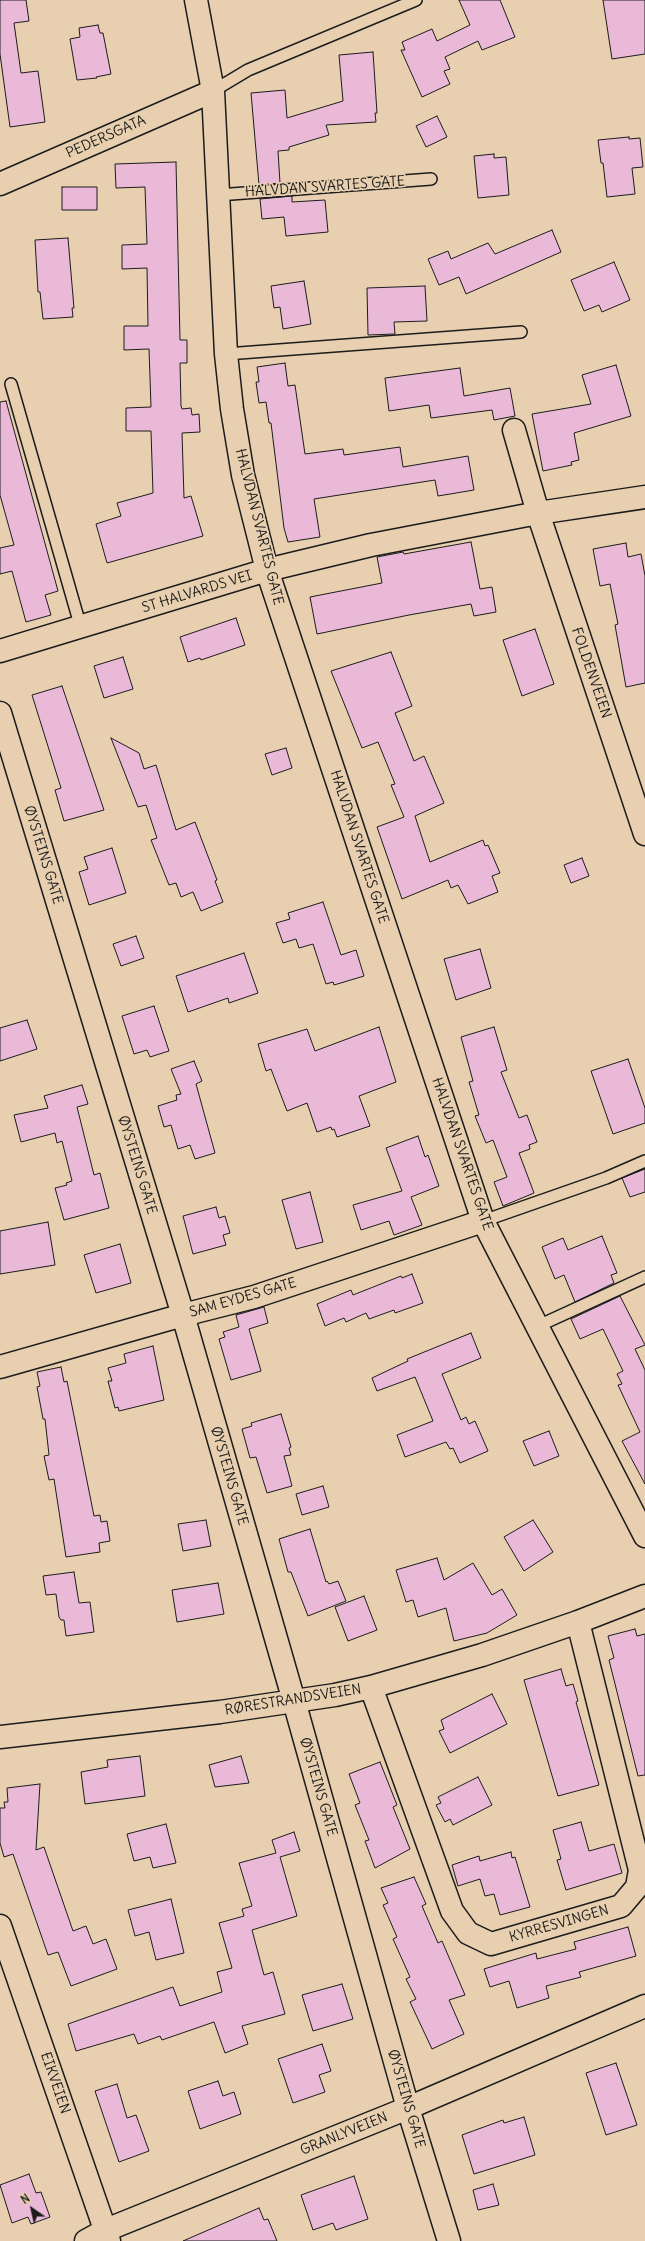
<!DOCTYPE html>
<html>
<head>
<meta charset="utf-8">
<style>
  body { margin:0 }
  #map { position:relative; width:645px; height:2241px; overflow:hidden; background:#e7cfaf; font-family:Delius,sans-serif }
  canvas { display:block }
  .north { position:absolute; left:12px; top:2189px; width:40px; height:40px; -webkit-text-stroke:3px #e7cfaf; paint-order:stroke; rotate:326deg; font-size:11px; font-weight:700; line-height:16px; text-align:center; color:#1c1c1c }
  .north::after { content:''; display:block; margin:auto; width:14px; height:18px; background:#1c1c1c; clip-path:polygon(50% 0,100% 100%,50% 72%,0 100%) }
</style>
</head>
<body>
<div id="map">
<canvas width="645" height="2241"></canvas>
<div class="north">N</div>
</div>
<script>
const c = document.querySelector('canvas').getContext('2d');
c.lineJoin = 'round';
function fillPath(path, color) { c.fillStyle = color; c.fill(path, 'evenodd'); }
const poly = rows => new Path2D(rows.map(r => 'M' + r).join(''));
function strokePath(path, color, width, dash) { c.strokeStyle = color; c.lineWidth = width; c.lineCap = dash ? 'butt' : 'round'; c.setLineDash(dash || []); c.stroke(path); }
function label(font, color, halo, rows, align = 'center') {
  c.font = font + ' Delius,sans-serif'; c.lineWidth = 3.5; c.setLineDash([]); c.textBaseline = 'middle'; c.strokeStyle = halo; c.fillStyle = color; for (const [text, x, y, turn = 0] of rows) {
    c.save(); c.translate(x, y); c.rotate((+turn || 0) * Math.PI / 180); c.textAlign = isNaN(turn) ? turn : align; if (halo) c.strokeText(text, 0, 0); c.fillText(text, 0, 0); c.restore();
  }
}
const building = poly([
  [0,0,26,0,29,21,14,23,21,73,38,71,45,122,10,127,0,54,0,0],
  [459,0,500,0,515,37,482,50,478,41,445,57,450,69,444,71,450,84,422,97,401,50,405,50,402,42,432,29,437,41,470,25,459,0],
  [603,0,645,0,645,54,612,59,603,0],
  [98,25,100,33,103,33,111,74,96,77,97,78,77,80,70,39,80,37,79,28,98,25],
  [373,52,377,113,375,113,376,122,326,125,329,135,289,147,289,150,278,151,280,183,259,185,251,93,285,90,287,118,343,101,339,55,373,52],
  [437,116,447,137,426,147,416,126,437,116],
  [629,137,629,139,640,138,643,167,632,168,635,194,607,197,603,163,601,163,598,140,629,137],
  [494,154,494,158,506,157,509,195,478,198,474,156,494,154],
  [176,162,180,340,187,340,187,363,180,363,181,406,182,409,191,408,192,415,199,414,200,432,182,433,184,498,191,496,203,536,107,563,96,524,121,516,117,503,153,493,151,431,126,431,126,408,151,407,149,349,124,350,124,326,148,326,147,268,122,269,122,245,147,244,145,187,116,188,115,164,176,162],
  [62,187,97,187,97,210,62,210,62,187],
  [292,196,292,202,325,200,328,232,286,236,284,217,262,219,260,199,292,196],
  [552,230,561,252,466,294,459,277,439,285,428,259,448,251,451,259,488,243,495,254,552,230],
  [68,238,74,308,72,308,73,317,43,319,40,292,38,292,35,240,68,238],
  [614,262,630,300,602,312,599,305,584,311,571,280,614,262],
  [304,281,311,324,283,329,280,307,274,308,271,286,304,281],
  [425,286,427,321,394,322,395,334,368,335,367,288,425,286],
  [285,363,288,386,295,385,305,454,343,449,344,455,400,447,403,467,468,456,474,490,438,496,435,480,314,499,320,537,288,542,284,528,271,423,269,423,266,402,259,403,256,382,259,382,257,367,285,363],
  [616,365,631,416,574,433,579,460,571,462,572,465,543,471,532,414,591,404,582,375,616,365],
  [460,368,464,396,510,388,515,416,494,420,492,410,431,418,429,405,389,411,385,378,460,368],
  [6,401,58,591,45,595,51,615,26,622,12,571,0,574,0,548,14,545,0,495,0,402,6,401],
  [471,542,480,589,492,587,496,612,474,616,471,604,409,615,317,634,310,597,382,583,377,557,403,552,404,554,471,542],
  [626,543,628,557,641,554,645,576,645,683,626,687,615,625,618,624,610,584,600,586,593,549,626,543],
  [236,618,245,645,201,660,200,658,188,662,180,637,236,618],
  [535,629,554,684,522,696,503,640,535,629],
  [391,652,412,706,395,713,414,761,424,756,444,803,415,816,430,862,483,840,485,846,488,845,500,873,492,876,498,892,468,904,458,885,451,888,448,880,402,899,377,827,404,817,391,785,395,784,378,742,362,748,331,671,391,652],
  [123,657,133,689,104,698,94,666,123,657],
  [62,686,104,810,64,821,55,790,61,788,32,695,62,686],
  [111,738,139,753,144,769,156,765,176,830,195,822,217,880,215,881,223,902,201,911,193,892,181,897,176,883,169,885,151,840,157,838,146,805,138,807,111,738],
  [286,748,292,768,272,775,265,754,286,748],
  [112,848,126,893,89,905,79,872,88,869,84,857,112,848],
  [582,858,589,876,571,883,564,865,582,858],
  [323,902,341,955,356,950,364,976,334,985,333,982,326,984,313,944,299,948,296,939,283,943,276,923,290,919,288,913,323,902],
  [136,936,144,958,121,966,113,944,136,936],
  [480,949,491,988,456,1000,444,959,480,949],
  [244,953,258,993,229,1003,228,998,188,1012,176,976,244,953],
  [154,1006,169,1051,150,1057,147,1050,134,1054,122,1016,154,1006],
  [27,1020,37,1049,0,1061,0,1028,27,1020],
  [379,1027,396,1082,359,1096,370,1126,337,1137,334,1129,332,1130,331,1127,317,1132,307,1103,287,1111,271,1069,266,1071,258,1044,307,1029,315,1051,379,1027],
  [494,1027,507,1070,501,1072,519,1118,527,1115,537,1142,529,1145,530,1149,519,1153,534,1193,503,1206,494,1182,507,1177,493,1140,486,1143,475,1116,479,1115,469,1082,473,1081,461,1037,494,1027],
  [628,1059,645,1108,645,1123,613,1134,591,1071,628,1059],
  [194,1061,202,1081,196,1084,215,1153,195,1159,190,1145,178,1149,171,1125,164,1127,158,1106,177,1100,176,1095,181,1094,171,1069,194,1061],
  [82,1085,88,1104,77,1107,94,1175,100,1173,109,1208,64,1220,55,1188,67,1185,66,1183,72,1181,62,1141,57,1143,55,1133,21,1142,14,1115,48,1108,44,1096,82,1085],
  [418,1136,425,1157,428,1155,439,1186,411,1197,422,1225,394,1235,389,1221,361,1230,353,1205,402,1191,386,1148,418,1136],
  [645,1169,645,1192,630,1197,622,1178,645,1169],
  [310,1192,323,1242,296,1249,282,1200,310,1192],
  [216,1207,219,1218,225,1216,230,1233,223,1235,226,1245,193,1254,183,1216,216,1207],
  [48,1222,55,1265,0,1274,0,1231,48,1222],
  [602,1236,617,1273,611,1275,614,1283,575,1302,564,1275,555,1279,542,1247,563,1238,568,1250,602,1236],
  [120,1244,131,1283,96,1293,84,1255,120,1244],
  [412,1274,423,1303,395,1313,394,1310,369,1319,366,1313,346,1322,344,1318,325,1326,317,1304,351,1290,353,1295,401,1276,402,1278,412,1274],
  [620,1296,645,1345,635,1349,645,1370,645,1484,622,1441,640,1432,618,1385,622,1384,617,1374,623,1371,603,1329,580,1339,571,1319,620,1296],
  [264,1307,268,1323,249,1329,261,1371,231,1380,219,1339,225,1337,223,1332,239,1327,236,1315,264,1307],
  [471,1333,481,1358,442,1374,461,1420,466,1417,469,1424,475,1421,488,1451,460,1463,453,1448,450,1449,446,1442,405,1457,397,1435,433,1421,415,1377,377,1391,372,1378,408,1361,407,1359,471,1333],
  [153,1346,164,1400,119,1411,118,1407,115,1408,108,1381,112,1381,108,1368,126,1363,124,1354,153,1346],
  [61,1367,64,1382,67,1381,94,1516,100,1515,101,1522,107,1521,110,1541,99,1543,100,1552,66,1557,54,1479,49,1480,44,1456,49,1455,45,1419,43,1419,37,1387,40,1386,37,1372,61,1367],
  [281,1414,291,1447,289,1448,291,1455,284,1456,292,1486,267,1493,256,1457,250,1458,242,1429,252,1426,251,1423,281,1414],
  [549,1431,559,1456,534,1466,523,1441,549,1431],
  [323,1486,329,1507,302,1515,296,1494,323,1486],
  [206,1520,211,1546,183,1551,178,1524,206,1520],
  [533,1520,553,1552,524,1571,504,1537,533,1520],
  [310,1529,326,1582,327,1581,329,1584,338,1581,346,1601,308,1616,291,1572,288,1572,279,1539,310,1529],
  [437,1558,444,1580,473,1563,492,1595,502,1589,517,1615,487,1633,454,1641,446,1608,418,1617,413,1600,406,1602,396,1570,437,1558],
  [74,1572,79,1603,90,1602,94,1632,66,1636,64,1620,61,1620,59,1617,56,1594,46,1595,43,1576,74,1572],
  [218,1583,224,1614,177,1622,172,1590,218,1583],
  [364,1596,377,1630,348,1641,335,1607,364,1596],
  [635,1629,637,1636,645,1634,645,1775,638,1776,609,1660,614,1658,608,1636,635,1629],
  [561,1669,566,1686,573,1684,578,1701,576,1702,599,1785,558,1796,524,1680,561,1669],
  [492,1694,507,1724,450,1753,439,1731,444,1729,441,1720,492,1694],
  [140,1756,145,1796,85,1804,81,1772,108,1767,107,1760,140,1756],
  [241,1756,249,1783,215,1787,209,1765,241,1756],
  [380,1762,397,1805,393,1807,410,1849,375,1868,365,1841,369,1840,355,1805,360,1803,349,1774,380,1762],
  [478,1777,492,1805,453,1825,450,1819,445,1822,436,1805,441,1803,438,1797,478,1777],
  [40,1784,36,1850,44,1847,73,1931,86,1926,93,1944,106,1939,117,1969,71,1986,58,1952,48,1955,13,1854,4,1857,0,1843,0,1808,5,1808,4,1802,8,1802,7,1788,40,1784],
  [581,1822,589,1851,614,1844,622,1873,566,1890,557,1860,561,1859,553,1830,581,1822],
  [166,1824,176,1863,153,1868,150,1857,134,1861,127,1834,166,1824],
  [294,1832,300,1851,280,1857,297,1916,252,1930,264,1975,273,1972,285,2014,242,2026,248,2044,225,2053,214,2022,162,2040,160,2036,138,2044,134,2034,76,2051,68,2024,173,1987,180,2006,222,1992,217,1972,232,1968,219,1923,244,1916,242,1909,252,1906,239,1863,276,1853,272,1840,294,1832],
  [511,1852,512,1858,515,1857,530,1907,500,1915,494,1894,485,1896,480,1879,458,1886,452,1865,479,1856,480,1861,511,1852],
  [414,1877,426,1904,422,1906,438,1943,442,1941,465,1995,449,2000,464,2034,432,2049,410,2002,416,1999,406,1979,410,1977,393,1939,397,1937,383,1905,388,1903,381,1888,414,1877],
  [171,1899,184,1953,156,1960,149,1932,135,1936,128,1910,171,1899],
  [628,1927,636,1956,579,1972,581,1977,546,1986,549,1998,517,2008,509,1981,490,1987,484,1969,536,1953,537,1959,576,1949,574,1942,628,1927],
  [342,1984,353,2019,313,2031,302,1995,342,1984],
  [322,2044,331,2071,319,2075,325,2092,293,2103,278,2059,322,2044],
  [616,2063,637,2125,606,2135,586,2073,616,2063],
  [218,2081,223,2096,234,2092,241,2114,200,2129,188,2091,218,2081],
  [117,2084,127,2118,136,2115,149,2151,119,2162,95,2091,117,2084],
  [524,2117,535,2155,474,2174,462,2135,503,2120,504,2123,524,2117],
  [29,2174,36,2193,41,2192,50,2217,31,2224,28,2217,12,2223,0,2185,29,2174],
  [354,2176,368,2219,336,2230,333,2223,313,2230,301,2195,354,2176],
  [493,2184,499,2205,478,2210,473,2190,493,2184],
  [259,2208,264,2220,268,2219,277,2241,183,2241,259,2208]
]);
fillPath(building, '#ebb9d8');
strokePath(building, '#1c1c1c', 1);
const service = poly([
  [213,91,248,70,416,0],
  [218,195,431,179],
  [226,354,521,332],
  [11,384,81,628],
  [483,1221,606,1178,645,1161],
  [538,1326,645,1277]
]);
const minor = poly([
  [196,0,213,91,226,354,232,409,243,475,267,570,483,1221,645,1536],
  [0,184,213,91],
  [514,430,538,513,645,834],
  [0,651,267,570,371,545,538,513,645,497],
  [0,713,183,1315,294,1701,408,2108,449,2241],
  [0,1367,183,1315,254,1297,483,1221],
  [371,1687,452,1911,468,1933,491,1944,621,1906,637,1887,640,1870,578,1622],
  [0,1737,220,1712,335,1695,371,1687,482,1655,578,1622,645,1596],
  [0,1926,109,2241],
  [86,2241,106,2230,408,2108,645,2006]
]);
strokePath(service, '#1c1c1c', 14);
strokePath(minor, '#1c1c1c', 25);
strokePath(service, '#e7cfaf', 11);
strokePath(minor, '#e7cfaf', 22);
label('14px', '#1c1c1c', '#e7cfaf', [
  ["PEDERSGATA",106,137,-24],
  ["HALVDAN SVARTES GATE",325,187,-4],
  ["HALVDAN SVARTES GATE",259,527,76],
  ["ST HALVARDS VEI",197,592,-17],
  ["FOLDENVEIEN",591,673,71],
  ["HALVDAN SVARTES GATE",359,847,72],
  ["ØYSTEINS GATE",43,855,73],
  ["HALVDAN SVARTES GATE",462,1154,71],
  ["ØYSTEINS GATE",137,1165,73],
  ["SAM EYDES GATE",243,1298,-16],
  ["ØYSTEINS GATE",229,1476,74],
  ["RØRESTRANDSVEIEN",293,1700,-9],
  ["ØYSTEINS GATE",318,1787,74],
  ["KYRRESVINGEN",559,1924,-16],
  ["EIKVEIEN",55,2083,71],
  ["ØYSTEINS GATE",406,2099,74],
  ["GRANLYVEIEN",344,2134,-22]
]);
</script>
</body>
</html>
